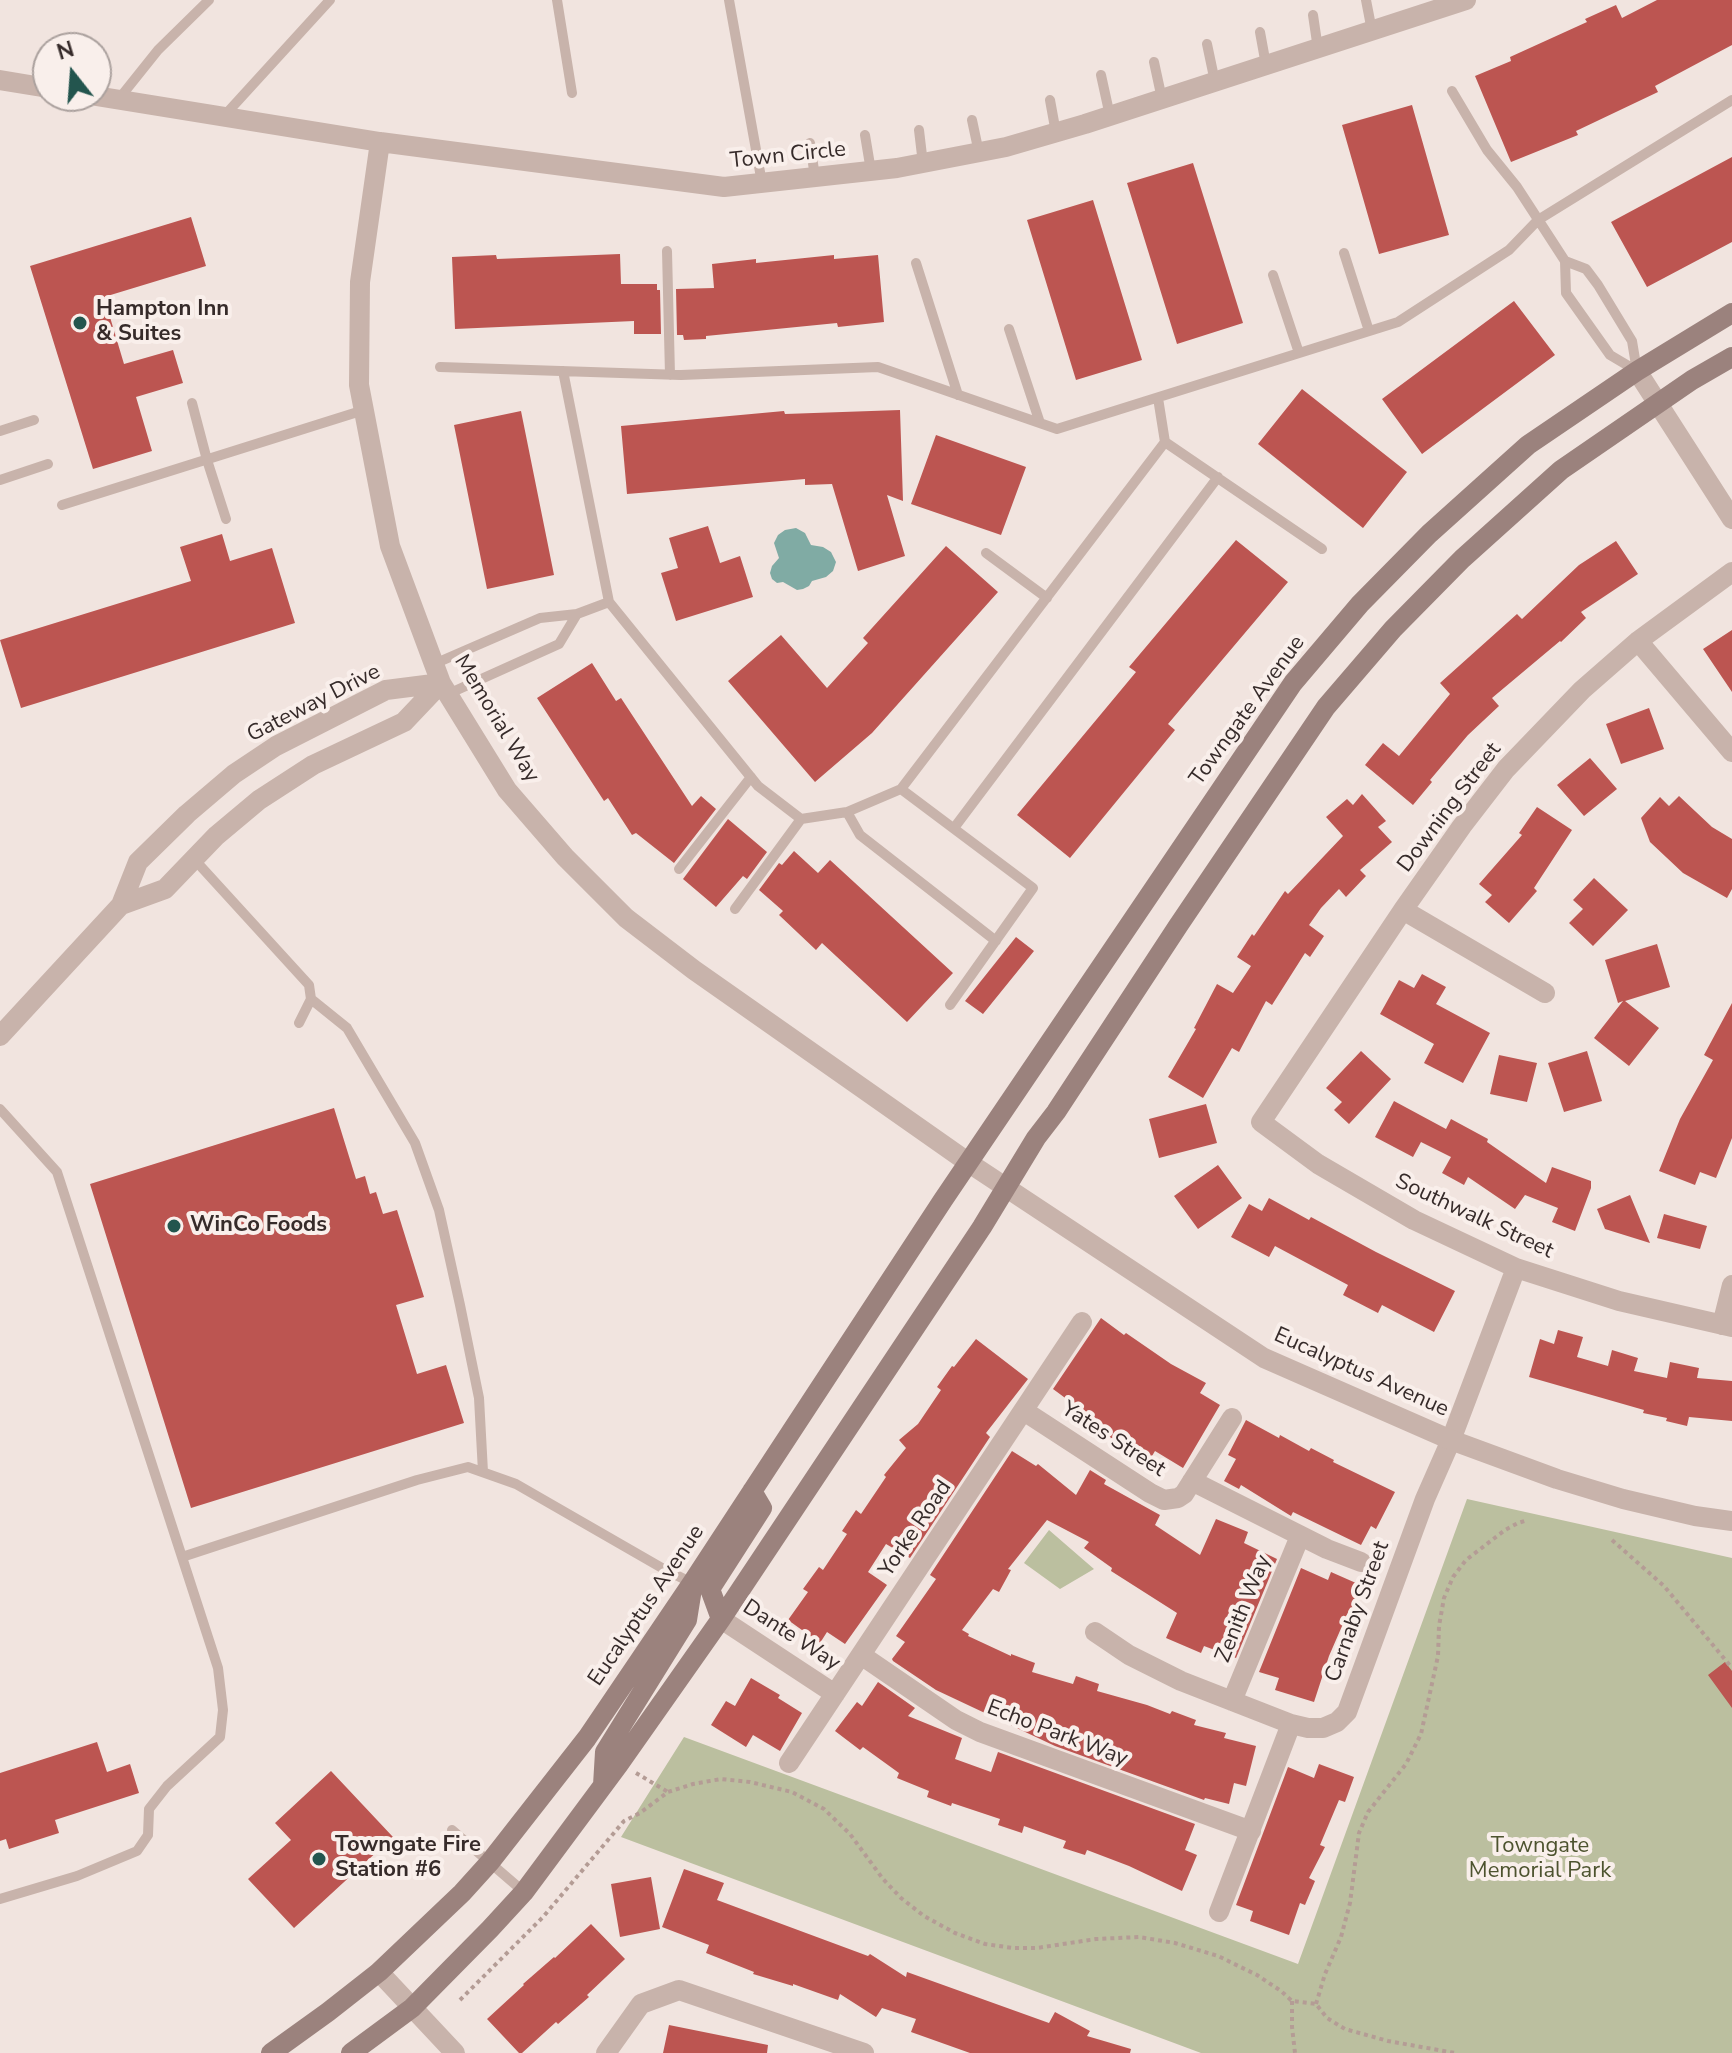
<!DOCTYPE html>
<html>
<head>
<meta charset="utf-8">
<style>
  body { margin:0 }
  #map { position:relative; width:1732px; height:2053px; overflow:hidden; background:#f1e4df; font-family:"Nunito Sans",sans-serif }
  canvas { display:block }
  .north { position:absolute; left:32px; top:32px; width:80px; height:80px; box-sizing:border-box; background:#f9efeb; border:2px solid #aba19e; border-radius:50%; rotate:343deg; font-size:22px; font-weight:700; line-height:32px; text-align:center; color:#362b2a }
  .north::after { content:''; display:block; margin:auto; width:28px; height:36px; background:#23554e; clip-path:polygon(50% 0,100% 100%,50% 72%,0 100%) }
</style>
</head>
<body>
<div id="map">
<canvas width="1732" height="2053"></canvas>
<div class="north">N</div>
</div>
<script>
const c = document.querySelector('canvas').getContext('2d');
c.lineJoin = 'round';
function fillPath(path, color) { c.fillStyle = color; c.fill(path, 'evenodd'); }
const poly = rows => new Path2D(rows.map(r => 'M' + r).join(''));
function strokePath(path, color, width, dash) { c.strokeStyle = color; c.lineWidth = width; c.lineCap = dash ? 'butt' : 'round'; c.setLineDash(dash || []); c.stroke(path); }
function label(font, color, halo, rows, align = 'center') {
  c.font = font + ' "Nunito Sans",sans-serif'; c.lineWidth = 8; c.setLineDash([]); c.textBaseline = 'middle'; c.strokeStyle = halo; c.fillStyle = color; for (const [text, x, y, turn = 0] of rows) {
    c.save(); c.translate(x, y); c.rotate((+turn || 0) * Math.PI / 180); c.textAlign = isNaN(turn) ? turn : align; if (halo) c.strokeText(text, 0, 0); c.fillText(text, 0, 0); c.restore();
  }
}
fillPath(poly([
  [1467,1499,1732,1558,1732,2053,1201,2053,621,1837,684,1737,1298,1964],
  [1049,1530,1094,1569,1060,1589,1024,1563]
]), '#bbbf9f');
fillPath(poly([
  [796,528,805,533,811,545,823,547,831,552,836,562,833,571,826,577,812,581,809,586,803,589,797,590,783,582,777,583,772,579,770,573,772,566,779,558,774,543,778,535,785,530]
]), '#80aba4');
fillPath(poly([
  [1657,0,1732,0,1732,45,1655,86,1658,92,1576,131,1578,135,1511,162,1475,76,1511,61,1510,57,1587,22,1585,19,1616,5,1622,18],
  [1412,105,1449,235,1379,254,1342,125],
  [1732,157,1732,242,1647,287,1611,222],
  [1193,163,1243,323,1177,344,1127,183],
  [1093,200,1142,360,1076,380,1027,220],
  [191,217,206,266,104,297,124,364,173,350,183,383,136,397,152,451,93,469,30,266],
  [620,254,621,284,657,284,657,290,660,290,661,334,634,334,634,321,455,329,452,257,496,255,497,259],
  [834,255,834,259,878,255,884,322,838,327,837,323,706,336,706,339,684,340,683,335,677,335,676,289,714,288,712,264,756,259,756,263],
  [1514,301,1555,355,1422,454,1382,399],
  [1302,389,1407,472,1363,528,1258,444],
  [900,410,903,501,887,495,905,556,858,571,832,484,805,485,805,479,627,494,621,426,784,411,785,414],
  [521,411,554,575,487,589,454,425],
  [936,435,1026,467,1001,535,911,504],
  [708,526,720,563,740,556,753,597,676,621,661,573,678,568,669,538],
  [222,534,230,561,272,548,295,623,21,708,0,640,191,581,180,547],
  [1236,540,1288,582,1168,724,1175,730,1070,858,1017,815,1136,672,1129,667],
  [1616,541,1638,574,1581,612,1586,618,1561,642,1560,641,1492,698,1499,706,1468,735,1430,780,1432,782,1413,805,1365,765,1383,743,1399,756,1450,694,1440,683,1517,614,1522,619,1579,565],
  [946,546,998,592,872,733,815,782,728,681,781,635,827,688,868,643,863,638],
  [1732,630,1732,692,1703,649],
  [592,663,616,701,621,698,692,806,701,796,716,809,674,863,636,833,632,835,608,798,604,801,537,698],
  [1649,708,1664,749,1621,764,1606,724],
  [1590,758,1617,789,1584,816,1557,785],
  [1362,794,1386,821,1378,827,1392,842,1360,870,1366,876,1346,897,1339,889,1321,908,1309,925,1324,936,1310,957,1305,953,1272,1005,1266,1001,1239,1052,1232,1048,1203,1098,1168,1077,1196,1029,1194,1028,1217,984,1233,993,1251,966,1237,957,1252,934,1254,936,1285,891,1288,894,1343,836,1326,817,1347,799,1353,805],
  [1679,796,1712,827,1732,839,1732,889,1727,898,1683,873,1650,842,1641,818,1660,797,1669,806],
  [1537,807,1572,830,1534,888,1537,891,1509,923,1485,902,1492,895,1479,884,1522,835,1519,833],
  [728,819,767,852,747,879,743,876,716,907,683,879],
  [794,851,818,873,830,860,953,973,907,1022,822,943,816,950,779,915,783,911,759,890,779,863,782,865],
  [1594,878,1628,910,1593,946,1569,923,1583,909,1573,900],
  [1016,937,1034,951,983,1014,965,1001],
  [1657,944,1670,987,1625,1001,1659,1028,1629,1066,1594,1038,1623,1001,1618,1003,1605,960],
  [1422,974,1446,987,1436,1004,1490,1033,1463,1083,1424,1063,1434,1044,1380,1014,1399,980,1414,988],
  [1732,1003,1732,1138,1716,1178,1700,1172,1695,1185,1659,1171,1680,1119,1713,1060,1704,1055],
  [1361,1051,1391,1079,1349,1124,1334,1110,1342,1102,1326,1088],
  [1587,1051,1602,1101,1564,1112,1548,1063],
  [1499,1055,1537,1063,1527,1102,1490,1094],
  [1394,1101,1446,1129,1451,1119,1488,1139,1487,1142,1546,1183,1552,1167,1591,1181,1591,1188,1575,1231,1552,1222,1558,1208,1525,1195,1515,1209,1468,1177,1464,1185,1442,1173,1451,1157,1421,1142,1413,1157,1375,1137],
  [1206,1104,1217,1143,1159,1158,1149,1119],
  [334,1108,356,1179,365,1176,370,1194,376,1192,383,1214,397,1210,424,1297,396,1305,417,1374,446,1365,464,1423,191,1508,90,1184],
  [1218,1165,1242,1198,1198,1229,1174,1196],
  [1630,1195,1642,1224,1650,1243,1605,1229,1597,1209],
  [1269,1198,1309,1220,1311,1217,1376,1252,1455,1291,1434,1332,1382,1305,1378,1313,1343,1295,1348,1285,1275,1246,1269,1257,1231,1237,1249,1204,1262,1211],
  [1664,1214,1707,1226,1700,1249,1657,1238],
  [1101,1318,1124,1335,1126,1333,1171,1364,1206,1383,1200,1393,1220,1405,1183,1468,1155,1451,1149,1461,1100,1431,1099,1433,1067,1410,1072,1403,1053,1389],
  [1558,1330,1583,1337,1577,1357,1608,1366,1612,1350,1638,1358,1634,1371,1667,1378,1670,1362,1699,1368,1697,1378,1732,1381,1732,1421,1689,1417,1687,1426,1666,1421,1667,1418,1643,1413,1644,1410,1529,1377,1540,1339,1554,1344],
  [976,1339,1028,1379,986,1433,990,1437,910,1558,886,1544,868,1572,887,1585,845,1644,827,1632,820,1643,788,1620,808,1592,803,1589,819,1567,823,1570,847,1534,842,1531,856,1510,861,1514,886,1477,884,1475,906,1448,899,1440,918,1424,941,1390,937,1387,952,1366,954,1367],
  [1246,1420,1279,1438,1280,1435,1309,1451,1311,1448,1334,1460,1333,1462,1395,1492,1376,1529,1371,1526,1361,1545,1293,1512,1291,1516,1241,1485,1239,1489,1224,1481,1236,1459,1228,1455],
  [1012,1451,1036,1466,1038,1464,1076,1495,1090,1470,1106,1480,1104,1484,1160,1515,1155,1525,1200,1555,1216,1519,1248,1532,1244,1543,1277,1559,1236,1658,1204,1646,1201,1653,1166,1638,1177,1613,1111,1571,1112,1568,1084,1548,1089,1542,1047,1520,1008,1569,1011,1570,999,1592,993,1589,962,1630,969,1634,968,1636,1011,1656,1011,1654,1035,1663,1032,1672,1073,1684,1076,1676,1099,1684,1097,1691,1147,1705,1170,1714,1172,1711,1196,1720,1194,1725,1226,1733,1224,1738,1256,1746,1246,1786,1234,1783,1229,1804,1205,1798,1204,1800,1055,1746,936,1690,893,1661,892,1659,905,1642,896,1636,936,1579,930,1575],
  [1301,1568,1328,1580,1331,1572,1365,1587,1353,1612,1349,1610,1329,1656,1314,1702,1275,1690,1279,1678,1259,1672],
  [1725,1662,1732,1671,1732,1708,1708,1675],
  [751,1678,780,1695,778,1698,802,1713,780,1751,753,1735,746,1747,711,1725,726,1701,735,1706],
  [878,1682,915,1708,908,1716,962,1738,955,1759,991,1772,998,1752,1195,1824,1185,1850,1197,1855,1182,1891,1129,1866,1087,1850,1085,1855,1063,1848,1066,1841,1024,1826,1022,1833,998,1825,1000,1819,952,1803,951,1806,927,1797,929,1791,897,1778,899,1773,863,1747,860,1750,835,1731,857,1702,862,1706],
  [97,1742,107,1772,130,1764,139,1793,55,1820,59,1833,9,1849,6,1839,0,1841,0,1773],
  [1319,1764,1354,1777,1345,1802,1339,1800,1320,1845,1325,1847,1309,1878,1315,1881,1305,1905,1300,1903,1289,1935,1250,1921,1253,1911,1236,1905,1288,1767,1314,1778],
  [331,1771,393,1837,294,1928,248,1879,291,1840,275,1823],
  [684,1869,724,1883,717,1900,868,1956,870,1954,906,1977,907,1972,1049,2023,1055,2012,1090,2031,1087,2036,1131,2049,1130,2053,970,2053,911,2032,916,2019,882,2008,876,2017,840,1994,838,2000,793,1984,793,1986,753,1974,754,1972,706,1953,709,1945,662,1927],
  [651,1877,660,1929,620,1937,611,1884],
  [591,1924,625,1959,587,1995,589,1997,558,2024,556,2022,522,2053,519,2053,487,2019,524,1985,523,1984,554,1957,555,1958],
  [669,2025,768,2045,767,2053,663,2053]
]), '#bc5551');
strokePath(poly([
  [1612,1540,1664,1586,1732,1668],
  [636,1773,668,1792],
  [460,2000,543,1917,624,1821,640,1813,668,1792,693,1784,721,1779,750,1782,792,1792,824,1809,850,1834,883,1879,901,1898,924,1916,955,1933,985,1944,1013,1948,1037,1948,1096,1939,1139,1937,1175,1943,1218,1956,1257,1975,1281,1991,1292,2001,1316,2004,1327,2018,1345,2029,1388,2041,1455,2053],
  [1292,2001,1292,2027,1295,2053],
  [1316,2004,1325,1974,1341,1937,1350,1903,1359,1833,1368,1812,1406,1764,1421,1734,1438,1656,1439,1626,1444,1598,1453,1577,1466,1560,1505,1530,1518,1523,1528,1520]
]), '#b49c95', 4, [4, 4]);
strokePath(poly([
  [557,0,572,93],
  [729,0,762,183],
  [1366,0,1372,31],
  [1313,15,1318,49],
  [1260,32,1266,65],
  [1207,44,1215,82],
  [1154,62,1162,99],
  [1101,75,1110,116],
  [1452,91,1487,150,1517,187,1565,261,1566,293,1610,355,1637,371],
  [118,100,158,50,209,0],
  [1050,100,1056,133],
  [225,115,330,0],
  [972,120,979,153],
  [919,130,923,164],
  [865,135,871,171],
  [810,143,815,177],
  [667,251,670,375],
  [1344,253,1369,331],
  [1565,261,1586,269,1598,285,1632,341,1637,371],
  [916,263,958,395],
  [1273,275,1299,353],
  [1009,329,1040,423],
  [440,367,681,375,878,367,1057,429,1398,322,1509,250,1538,220,1732,100],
  [563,371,609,602,758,786,801,819,847,812,901,789,1165,442,1158,398],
  [192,403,207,460,226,519],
  [0,431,34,420],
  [1165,442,1322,549],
  [0,480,48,464],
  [62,505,364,410],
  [986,553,1047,598],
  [434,664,540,618,577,614,609,602],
  [448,694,559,644,577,614],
  [901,789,1033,888,950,1005],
  [847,812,860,835,996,941],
  [954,828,1218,477],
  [194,859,309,985,311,999,299,1023],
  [679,869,751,777],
  [735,909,801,819],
  [311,999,347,1028,415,1143,439,1210,460,1305,479,1398,483,1472],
  [0,1109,57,1172,218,1668,223,1710,220,1737,167,1786,149,1809,148,1835,137,1851,77,1876,0,1899],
  [182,1557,417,1480,468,1467,516,1484,662,1568,692,1583],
  [452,1830,524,1892]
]), '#c8b3ab', 10);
strokePath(poly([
  [1637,371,1732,519],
  [1732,572,1638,641,1582,690,1506,769,1462,826,1403,910,1261,1122,1318,1164,1414,1220,1516,1268,1619,1301,1732,1327],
  [1638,641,1732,752],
  [1403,910,1545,993],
  [1722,1325,1732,1285],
  [1024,1411,1150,1493,1164,1500,1178,1498,1184,1494,1232,1418],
  [1192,1481,1327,1549,1361,1562],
  [721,1619,835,1694],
  [1095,1632,1129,1655,1181,1681,1291,1724,1308,1728,1323,1728,1337,1722,1347,1712,1425,1499,1451,1440,1516,1268],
  [861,1655,956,1720,980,1732,1251,1831],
  [1232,1701,1300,1536],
  [789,1763,1082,1322],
  [1219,1912,1291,1724],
  [606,2053,641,2004,679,1990,864,2053]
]), '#c8b3ab', 20);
strokePath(poly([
  [0,80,48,88],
  [96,96,380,142,724,187,897,168,1006,147,1085,124,1466,0],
  [380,142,360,282,359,385,390,546,441,683,507,790,565,857,626,918,694,970,969,1163,1264,1358,1451,1440,1557,1479,1623,1499,1695,1516,1732,1521],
  [121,905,165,889,216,836,259,800,313,765,404,722,441,683],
  [0,1036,121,905,138,862,187,814,234,774,276,746,386,690,441,683],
  [379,1972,455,2053]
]), '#c8b3ab', 20);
strokePath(poly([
  [721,1619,710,1589,762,1508,752,1491],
  [603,1785,605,1752,687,1620,692,1589],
  [271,2053,328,2012,379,1972,462,1893,490,1862,587,1738,692,1583,943,1200,1293,683,1360,604,1429,534,1528,445,1637,371,1732,313],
  [351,2053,412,2008,490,1929,524,1892,619,1764,721,1619,982,1227,1036,1138,1056,1112,1178,926,1326,707,1393,629,1462,559,1561,470,1692,380,1732,357]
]), '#9b827d', 20);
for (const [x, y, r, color] of [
  [80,323,8,"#23554e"],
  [174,1226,8,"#23554e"],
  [319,1859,8,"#23554e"]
]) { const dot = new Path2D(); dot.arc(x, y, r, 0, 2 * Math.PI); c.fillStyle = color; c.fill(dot); strokePath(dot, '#f9efeb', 3); }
label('22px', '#362b2a', '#f9efeb', [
  ["Town Circle",788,156,-6],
  ["Gateway Drive",314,704,-27],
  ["Towngate Avenue",1248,711,-54],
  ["Memorial Way",496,719,59],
  ["Downing Street",1450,808,-53],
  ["Southwalk Street",1474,1217,25],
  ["Eucalyptus Avenue",1361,1373,24],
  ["Yates Street",1113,1440,33],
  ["Yorke Road",916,1529,-56],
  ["Eucalyptus Avenue",647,1606,-56],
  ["Zenith Way",1244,1609,-68],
  ["Carnaby Street",1358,1612,-70],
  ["Dante Way",791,1636,33],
  ["Echo Park Way",1057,1734,21]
]);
label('bold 22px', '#362b2a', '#f9efeb', [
  ["Hampton Inn",96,310],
  ["& Suites",96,335],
  ["WinCo Foods",190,1226],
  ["Towngate Fire",335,1846],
  ["Station #6",335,1871]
], 'left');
label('22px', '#4d532f', '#f9efeb', [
  ["Towngate",1540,1847],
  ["Memorial Park",1540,1872]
]);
</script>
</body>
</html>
